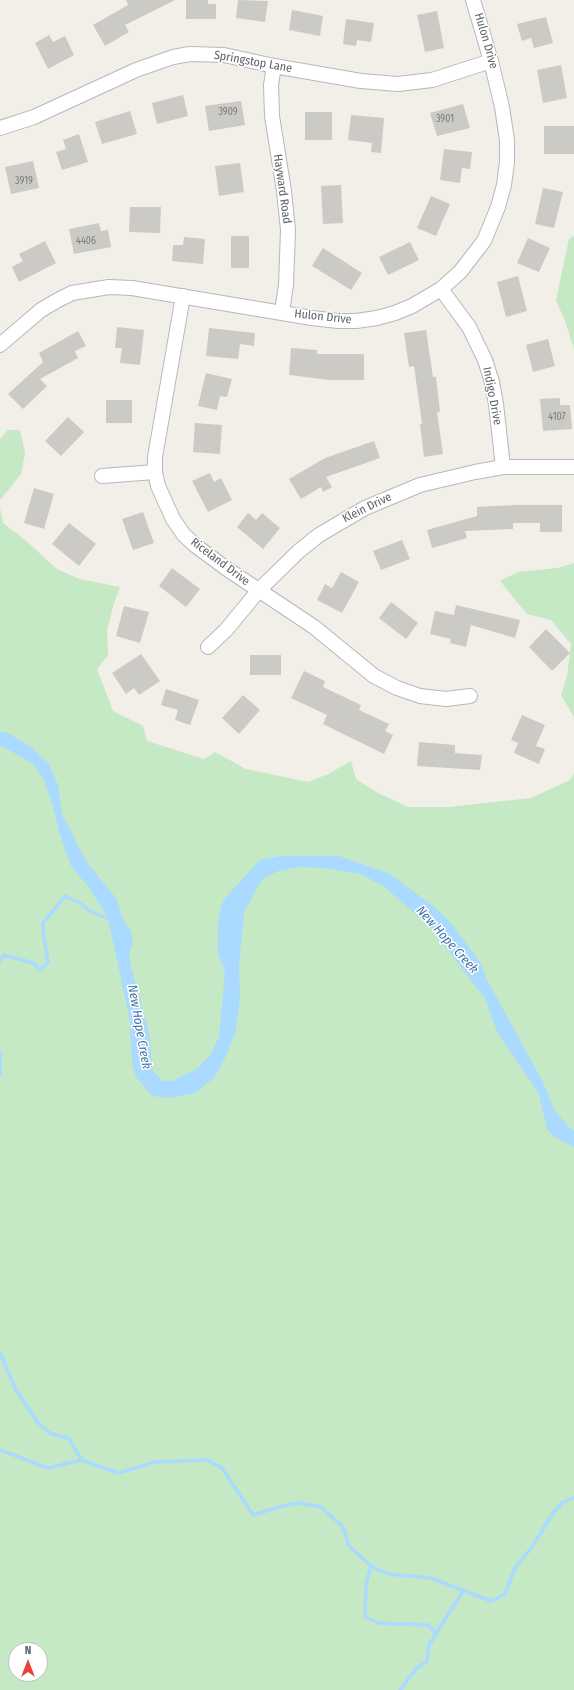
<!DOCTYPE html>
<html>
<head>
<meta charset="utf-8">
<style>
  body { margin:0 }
  #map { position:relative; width:574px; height:1690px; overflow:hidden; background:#f1efe8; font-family:"Fira Sans Condensed",sans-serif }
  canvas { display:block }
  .north { position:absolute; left:8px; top:1642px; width:40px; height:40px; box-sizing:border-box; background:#fff; border:1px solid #bfc1c3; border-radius:50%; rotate:0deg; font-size:11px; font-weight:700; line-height:16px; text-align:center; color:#5f6368 }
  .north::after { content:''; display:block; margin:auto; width:14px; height:18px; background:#ea4335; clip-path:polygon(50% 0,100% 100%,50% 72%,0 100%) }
</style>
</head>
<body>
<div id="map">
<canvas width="574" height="1690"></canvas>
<div class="north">N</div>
</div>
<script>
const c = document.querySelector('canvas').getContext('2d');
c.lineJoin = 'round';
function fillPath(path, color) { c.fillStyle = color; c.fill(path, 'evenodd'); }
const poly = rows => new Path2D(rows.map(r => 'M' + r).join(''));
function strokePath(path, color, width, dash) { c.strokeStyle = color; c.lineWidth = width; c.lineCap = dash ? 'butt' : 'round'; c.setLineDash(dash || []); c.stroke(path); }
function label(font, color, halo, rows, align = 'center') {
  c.font = font + ' "Fira Sans Condensed",sans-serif'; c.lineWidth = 3; c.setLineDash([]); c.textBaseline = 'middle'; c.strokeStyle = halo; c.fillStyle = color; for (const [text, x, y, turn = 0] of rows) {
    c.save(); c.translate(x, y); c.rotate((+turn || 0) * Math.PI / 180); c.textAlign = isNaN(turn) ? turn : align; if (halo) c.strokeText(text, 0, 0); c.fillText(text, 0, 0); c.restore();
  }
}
fillPath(poly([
  [574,236,574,349,565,321,556,300,569,239],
  [8,430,20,430,25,453,21,474,0,500,0,439],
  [0,508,3,523,24,539,57,569,79,579,120,587,114,603,107,631,108,655,97,669,113,711,143,726,147,741,204,759,215,752,246,769,308,782,328,774,351,761,356,779,378,793,408,807,448,807,531,798,570,780,574,773,574,1690,0,1690],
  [16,1650,40,1650,40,1674,16,1674],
  [574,563,574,717,561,695,567,676,571,644,551,620,527,614,500,581,518,572,558,568]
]), '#c5e8c5');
fillPath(poly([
  [0,732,6,732,31,747,49,764,58,785,62,814,71,831,77,844,88,864,116,898,124,921,131,931,133,944,129,953,130,963,149,1033,152,1067,153,1071,163,1081,172,1081,197,1069,210,1055,219,1037,225,973,218,954,218,924,221,906,225,898,260,860,280,856,339,856,390,874,437,909,452,924,482,965,486,978,543,1082,554,1110,569,1127,574,1130,574,1147,553,1136,547,1129,539,1094,497,1032,486,1000,432,929,386,888,361,874,324,868,299,867,278,871,263,879,259,884,244,913,239,965,240,998,236,1030,226,1056,215,1077,195,1093,169,1098,152,1096,136,1077,132,1062,130,1021,108,918,88,886,72,868,61,838,52,803,43,778,33,764,4,747,0,747]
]), '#aadaff');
strokePath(poly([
  [0,961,4,955,33,963,40,970,48,962,44,938,43,923,65,896,80,903,90,911,111,920],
  [0,1052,0,1075],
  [0,1353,16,1390,39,1424,50,1433,69,1439,82,1460,118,1473,156,1462,207,1460,222,1468,253,1515,279,1507,298,1503,321,1507,343,1527,349,1546,371,1566,388,1574,431,1578,491,1601,505,1594,515,1568,532,1547,553,1513,562,1503,574,1497],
  [0,1450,48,1468,82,1460],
  [371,1566,366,1585,365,1617,379,1623,428,1625,437,1634],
  [400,1690,416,1669,427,1661,429,1645,463,1591]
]), '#aadaff', 3.5);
fillPath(poly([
  [126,0,175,0,125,25,129,32,105,46,93,25,128,5],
  [186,0,208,0,208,4,216,4,216,19,186,19],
  [238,0,268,1,265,22,236,18],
  [292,10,323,16,320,36,289,30],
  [437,11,444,48,425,52,417,15],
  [546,17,553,43,534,48,531,38,522,41,517,24],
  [346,19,374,23,371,42,357,40,356,46,343,44],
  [49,35,53,42,65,36,74,55,48,69,35,43],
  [561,65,567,98,543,103,537,70],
  [183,95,188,116,157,124,152,103],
  [241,101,245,125,209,131,205,106],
  [463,104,470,128,437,136,430,113],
  [130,111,137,134,102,144,95,122],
  [305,112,332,112,332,140,305,140],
  [351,115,384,118,381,153,371,152,372,143,348,140],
  [544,126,574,126,574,154,544,154],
  [79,134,88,162,62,170,56,152,66,149,63,140],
  [444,149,472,152,470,169,462,168,460,183,440,180],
  [33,161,39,188,11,194,5,167],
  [240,163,244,192,219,196,215,166],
  [341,185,343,223,323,224,321,186],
  [543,188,563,192,554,228,535,224],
  [431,196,450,204,436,236,417,228],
  [130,207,161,207,160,233,129,232],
  [99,223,101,231,108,230,111,247,74,254,69,229],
  [231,236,249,236,249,268,231,268],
  [184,237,205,239,203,264,172,261,173,245,183,245],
  [528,238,550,248,539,272,517,263],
  [45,241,56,263,19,282,12,267,23,261,19,254],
  [410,242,419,260,388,275,379,257],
  [323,248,362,273,351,290,312,266],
  [518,276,527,311,506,317,497,282],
  [117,327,144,330,140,365,120,363,122,348,115,348],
  [209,328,255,333,254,346,240,344,238,359,206,356],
  [426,330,433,377,436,377,440,412,437,412,443,454,424,457,420,424,422,424,414,366,409,367,404,333],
  [78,331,86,346,75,351,78,358,40,379,47,386,23,409,8,394,43,362,39,353],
  [548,339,555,366,533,372,526,345],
  [291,348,317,350,317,354,364,354,364,380,330,380,289,375],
  [206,373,232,379,227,397,220,396,217,410,198,406],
  [560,398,560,405,570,405,572,429,543,431,540,399],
  [106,400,132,400,132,423,106,423],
  [68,417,84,432,61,456,45,441],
  [195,423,222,425,220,454,193,452],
  [374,441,380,458,326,477,332,487,323,492,321,487,301,499,289,479,325,458],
  [210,473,214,482,221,478,232,500,208,512,192,481],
  [34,488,54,494,44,529,24,523],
  [515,505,562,505,562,532,540,532,540,523,513,523,513,529,465,531,467,538,432,548,427,530,477,516,477,507],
  [143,512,154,543,133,550,122,519],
  [248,513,256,520,262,513,280,528,263,549,237,527],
  [69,523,96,544,79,566,52,544],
  [402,540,410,559,381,570,373,551],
  [172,568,200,589,186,607,159,586],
  [341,572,359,582,342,613,317,600,325,584,332,588],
  [391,602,418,623,406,639,379,618],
  [456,605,520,620,515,638,471,625,466,647,450,643,451,639,430,634,435,611,454,615],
  [124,606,149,612,140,643,116,636],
  [546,629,570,653,552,671,529,647],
  [141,654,160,681,139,695,134,688,126,694,112,673],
  [250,655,281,655,281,675,250,675],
  [304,671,325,681,323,687,361,705,359,710,389,724,385,731,393,735,384,754,323,724,327,715,291,698],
  [166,689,199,700,190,725,175,720,178,710,161,705],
  [243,695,260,710,239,734,222,718],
  [522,715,545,725,536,746,545,749,539,764,514,753,518,743,511,740],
  [419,742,455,745,455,753,482,755,480,770,417,766]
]), '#cccac5');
const minor = poly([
  [274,66,271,85,272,116,284,191,288,230,286,285,282,312],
  [0,128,34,117,136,70,173,57,190,54,224,55,274,66,361,81,398,84,432,80,491,61],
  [441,289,469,327,485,360,492,382,496,404,503,467],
  [183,296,155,457,155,472,158,486,173,519,184,535,196,546,227,569,314,627,374,676,397,688,420,696,446,699,470,696],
  [0,345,41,310,58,300,72,293,109,287,132,288,312,318,338,321,356,321,377,318,395,313,412,306,441,289,460,272,484,241,498,207,504,185,507,162,507,140,502,107,491,61,473,0],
  [102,476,155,472],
  [208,647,226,630,259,590,299,551,319,535,365,508,420,485,475,472,503,467,574,467]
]);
strokePath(minor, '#b5b8bc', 16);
strokePath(minor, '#fff', 14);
label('10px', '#7a7d7f', null, [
  ["3909",228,112],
  ["3901",445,119],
  ["3919",24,181],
  ["4406",86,241],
  ["4107",557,417]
]);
label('12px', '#5f6368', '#fff', [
  ["Hulon Drive",486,41,74],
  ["Springstop Lane",253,62,10],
  ["Hayward Road",282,189,82],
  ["Hulon Drive",323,317,6],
  ["Indigo Drive",492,396,79],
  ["Klein Drive",367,508,-26],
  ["Riceland Drive",220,562,37]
]);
label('italic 13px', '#4174aa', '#fff', [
  ["New Hope Creek",447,940,48],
  ["New Hope Creek",139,1027,80]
]);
</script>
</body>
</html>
